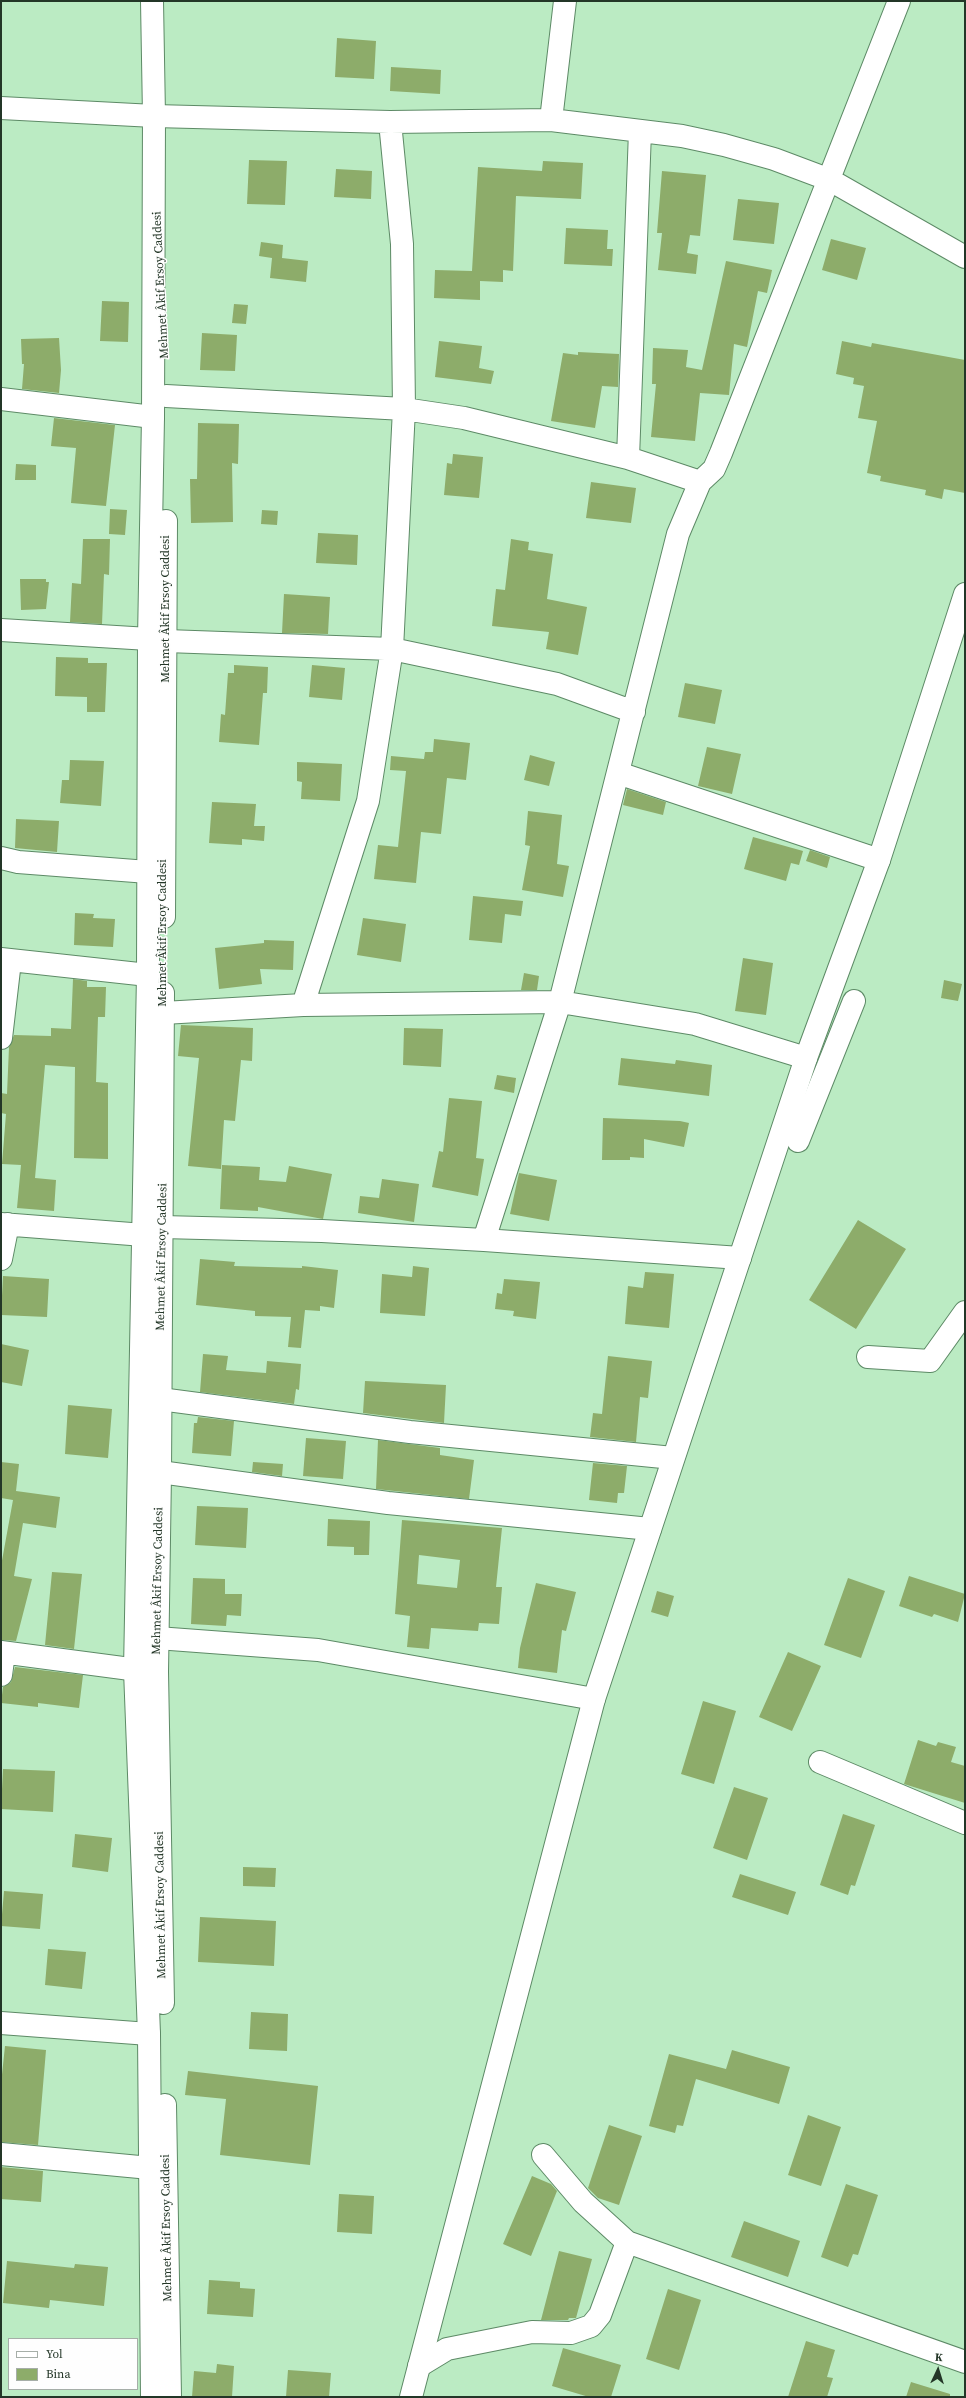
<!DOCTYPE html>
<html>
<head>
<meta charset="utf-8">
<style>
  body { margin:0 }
  #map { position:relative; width:966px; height:2398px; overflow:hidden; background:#bbebc3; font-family:"Source Serif 4",serif }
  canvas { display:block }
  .frame { position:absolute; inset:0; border:2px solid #233627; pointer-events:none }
  .legend { position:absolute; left:8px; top:2338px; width:130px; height:52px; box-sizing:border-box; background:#fefefe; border:1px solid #a6aea8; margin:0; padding:5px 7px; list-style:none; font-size:12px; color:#233627 }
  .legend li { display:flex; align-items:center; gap:8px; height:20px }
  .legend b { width:20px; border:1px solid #a6aea8 }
  .north { position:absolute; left:918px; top:2350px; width:40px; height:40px; -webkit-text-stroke:3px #fefefe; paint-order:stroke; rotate:4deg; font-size:11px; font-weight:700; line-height:16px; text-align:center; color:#233627 }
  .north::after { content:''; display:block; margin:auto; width:14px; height:18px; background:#233627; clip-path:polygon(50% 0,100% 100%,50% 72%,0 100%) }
</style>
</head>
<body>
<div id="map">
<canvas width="966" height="2398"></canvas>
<div class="frame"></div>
<ul class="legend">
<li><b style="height:5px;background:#fff"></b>Yol</li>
<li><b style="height:11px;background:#8dac6a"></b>Bina</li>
</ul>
<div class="north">K</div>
</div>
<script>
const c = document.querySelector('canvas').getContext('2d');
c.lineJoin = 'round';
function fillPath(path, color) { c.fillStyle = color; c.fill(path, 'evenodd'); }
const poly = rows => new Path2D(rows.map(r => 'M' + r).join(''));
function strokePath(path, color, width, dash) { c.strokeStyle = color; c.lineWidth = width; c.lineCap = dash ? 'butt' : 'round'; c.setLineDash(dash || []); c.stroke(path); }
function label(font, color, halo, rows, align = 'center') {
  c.font = font + ' "Source Serif 4",serif'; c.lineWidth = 3; c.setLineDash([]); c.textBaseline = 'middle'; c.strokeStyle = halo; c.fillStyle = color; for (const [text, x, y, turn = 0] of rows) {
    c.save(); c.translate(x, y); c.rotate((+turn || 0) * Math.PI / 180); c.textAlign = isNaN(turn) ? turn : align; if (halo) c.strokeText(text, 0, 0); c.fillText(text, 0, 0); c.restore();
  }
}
fillPath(poly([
  [337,38,376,41,374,79,335,77],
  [391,67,441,70,440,94,390,91],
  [249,160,287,161,285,205,247,204],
  [543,161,583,163,581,199,516,196,513,271,503,270,503,282,480,281,480,300,434,298,435,270,472,271,478,167,542,171],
  [336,169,372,171,371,199,334,197],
  [662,171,706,175,700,236,690,235,687,253,698,255,696,274,658,270,662,233,657,233],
  [738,199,779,203,774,244,733,240],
  [566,228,608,230,607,249,613,249,612,266,564,264],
  [831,239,866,248,857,280,822,270],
  [261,242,283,245,282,258,308,261,306,282,270,278,272,258,259,256],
  [726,261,772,270,767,293,758,291,747,347,734,344,729,395,700,393,695,441,651,437,656,384,652,384,653,348,688,350,686,367,702,370],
  [102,301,129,302,128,342,100,341],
  [234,304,248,305,246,324,232,323],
  [202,333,237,335,235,371,200,370],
  [59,338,61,370,59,393,22,389,24,364,22,364,21,339],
  [439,341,482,346,479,368,494,371,491,384,435,377],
  [842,341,871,347,872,343,965,360,965,493,944,489,942,499,925,495,926,490,880,481,881,476,867,473,877,421,858,418,864,386,853,384,854,378,836,374],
  [578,352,619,354,618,387,602,386,595,428,551,421,563,353,578,355],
  [54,418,115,425,106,506,71,503,76,448,51,446],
  [198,423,239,424,238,464,232,463,233,522,191,523,190,479,197,479],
  [453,454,483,457,479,498,444,495,447,463,452,464],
  [16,464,36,465,36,480,15,480],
  [591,482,636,488,631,523,586,518],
  [110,509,127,510,125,535,109,534],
  [262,510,278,511,277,525,261,524],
  [318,533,358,535,357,565,316,563],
  [83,539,110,539,109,575,104,574,102,624,70,622,72,583,81,584],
  [511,539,529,542,528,550,553,554,547,599,587,607,578,655,546,649,549,632,492,626,496,589,505,590],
  [20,579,46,579,46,582,49,582,46,609,21,610],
  [284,594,330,597,328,634,282,633],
  [56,657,88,658,88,663,107,663,105,712,87,712,87,697,55,696],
  [234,665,268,667,267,693,263,693,259,745,219,742,221,714,225,715,228,673,234,673],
  [312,665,345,668,342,700,309,697],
  [685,683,722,690,715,724,678,717],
  [434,739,470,743,466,780,447,778,441,834,421,832,416,883,374,879,378,845,398,847,406,771,390,770,391,756,424,759,425,752,433,752],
  [707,747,741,754,732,794,698,786],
  [530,755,555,762,549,786,524,780],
  [70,760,104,761,101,806,60,803,62,780,69,780],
  [297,762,342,764,340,801,301,799,302,782,297,781],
  [627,789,666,802,663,815,623,805],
  [212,802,256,804,254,826,265,826,264,841,242,839,242,845,209,843],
  [528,811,562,815,557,864,569,866,563,897,522,890,530,846,525,845],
  [16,819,59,821,57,852,15,848],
  [753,837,803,851,799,865,791,863,786,881,744,869],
  [810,850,830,857,827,868,806,861],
  [473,896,523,901,521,916,505,914,502,943,469,940],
  [75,913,94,914,93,918,115,919,113,947,74,945],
  [363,918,406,924,401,962,357,955],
  [264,940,294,941,293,970,260,969,262,984,219,989,215,948,264,943],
  [743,958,773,963,766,1015,735,1011],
  [524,973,539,976,537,990,521,990],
  [73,979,87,981,87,987,106,987,105,1017,98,1017,96,1082,108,1083,108,1159,74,1158,75,1067,45,1065,35,1178,56,1180,54,1211,17,1208,21,1165,2,1164,6,1114,1,1113,1,1093,7,1094,9,1047,14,1035,51,1036,51,1028,71,1029],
  [944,980,962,984,958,1001,941,998],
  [181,1025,253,1028,252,1061,241,1060,235,1121,224,1120,221,1169,188,1166,199,1058,178,1056],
  [404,1028,443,1029,441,1067,403,1065],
  [621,1058,675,1064,676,1060,712,1065,709,1096,618,1085],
  [497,1075,516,1078,514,1093,494,1089],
  [449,1098,482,1101,476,1158,484,1159,478,1196,432,1187,439,1151,443,1152],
  [603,1118,680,1121,689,1123,684,1147,644,1139,644,1158,630,1157,630,1160,602,1160],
  [222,1165,260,1167,259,1180,286,1182,289,1166,332,1174,323,1219,258,1207,258,1211,220,1209],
  [519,1173,557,1180,549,1221,510,1214],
  [382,1179,419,1184,414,1222,358,1213,360,1196,379,1198],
  [858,1220,906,1249,856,1329,809,1300],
  [200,1259,235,1262,234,1266,302,1268,302,1266,338,1270,334,1308,320,1306,320,1311,305,1310,301,1348,288,1347,291,1317,255,1316,255,1311,196,1305],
  [413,1266,429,1268,425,1316,380,1313,382,1274,412,1277],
  [645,1272,674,1274,669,1328,625,1324,628,1286,643,1288],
  [3,1276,49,1279,47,1317,1,1315],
  [504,1279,540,1282,536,1319,513,1316,514,1311,495,1309,497,1293,502,1294],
  [1,1344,29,1350,22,1386,1,1382],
  [203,1354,228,1356,226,1370,266,1373,267,1361,301,1364,299,1390,296,1389,294,1404,200,1392],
  [608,1356,652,1361,648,1398,640,1397,636,1442,590,1437,593,1413,602,1414],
  [365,1381,446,1385,444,1423,363,1413],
  [68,1405,112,1409,108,1458,65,1454],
  [198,1417,234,1421,231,1456,192,1453,194,1423,197,1423],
  [306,1438,346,1441,343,1479,303,1476],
  [378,1440,440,1448,440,1455,474,1460,469,1499,376,1489],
  [1,1462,19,1464,16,1491,60,1497,56,1528,23,1523,14,1576,32,1579,16,1641,1,1640,1,1566,13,1500,1,1498],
  [253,1462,283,1464,282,1476,252,1472],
  [593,1463,627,1466,624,1493,618,1493,617,1503,589,1500],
  [197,1506,248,1508,246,1548,195,1545],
  [328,1519,370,1521,369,1555,354,1555,354,1547,327,1546],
  [402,1520,502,1528,496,1587,502,1587,499,1624,479,1623,478,1631,431,1628,429,1649,407,1647,410,1616,395,1614],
  [419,1555,460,1560,457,1588,417,1584],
  [52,1572,82,1574,74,1649,45,1645],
  [909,1576,965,1594,958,1622,934,1614,932,1617,899,1606],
  [193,1578,225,1579,225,1594,242,1594,241,1616,227,1615,226,1626,191,1624],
  [848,1578,885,1591,861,1658,824,1645],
  [536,1583,576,1592,566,1631,562,1630,557,1673,518,1668,520,1648],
  [657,1591,674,1596,668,1617,651,1612],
  [788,1652,821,1666,792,1731,759,1717],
  [15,1667,83,1675,79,1708,38,1703,38,1707,1,1703,3,1687,11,1682],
  [703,1701,736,1711,714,1784,681,1774],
  [918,1740,936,1746,938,1742,956,1747,951,1762,965,1766,965,1803,904,1784],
  [3,1769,55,1771,53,1812,1,1809],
  [734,1787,768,1798,747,1860,713,1848],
  [843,1814,875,1825,855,1886,851,1885,848,1895,820,1885],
  [75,1834,112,1838,108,1872,72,1867],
  [243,1867,276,1868,275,1887,243,1886],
  [740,1874,796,1892,788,1915,732,1897],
  [4,1891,43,1894,40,1929,1,1926],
  [200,1917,276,1921,274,1966,198,1962],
  [48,1949,86,1952,82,1989,45,1985],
  [251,2012,288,2014,287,2051,249,2049],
  [5,2046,46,2050,38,2145,1,2142,1,2084],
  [732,2050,790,2067,779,2104,696,2079,683,2126,677,2125,675,2133,649,2126,669,2054,726,2069],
  [188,2071,318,2086,310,2165,220,2155,226,2099,185,2095],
  [808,2115,841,2127,821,2186,788,2175],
  [609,2125,642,2136,619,2205,598,2198,588,2188],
  [1,2167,43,2171,41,2202,1,2199],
  [532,2176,551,2184,557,2191,531,2256,503,2244],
  [846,2184,878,2195,858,2255,853,2254,848,2267,821,2257],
  [339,2194,374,2196,372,2234,337,2232],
  [744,2221,800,2241,788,2277,731,2257],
  [559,2251,592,2259,576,2318,569,2318,568,2320,541,2320],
  [7,2261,74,2268,75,2264,108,2267,104,2306,50,2300,49,2308,3,2303],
  [209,2280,240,2282,240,2288,255,2289,253,2317,207,2314],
  [668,2289,701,2300,679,2370,646,2359],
  [806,2341,835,2350,827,2377,833,2378,827,2397,788,2397],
  [563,2348,621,2365,611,2397,589,2397,552,2386],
  [217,2364,234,2366,232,2397,192,2397,194,2371,216,2373],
  [288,2370,331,2373,329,2397,286,2397],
  [911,2382,950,2394,950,2397,906,2397]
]), '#8dac6a');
const street = poly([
  [154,116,390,122,551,120,682,136,724,145,774,159,830,180,965,257],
  [551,120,565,1],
  [166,396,404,409,464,418,628,458,700,482],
  [1,399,153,417],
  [628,458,640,131],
  [1,630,149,639],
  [166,641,392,649,557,684,634,712],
  [618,773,879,860],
  [1,858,18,862,148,872],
  [1,959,148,975],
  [303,1005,368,801,392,649,404,409,402,244,390,122],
  [163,1013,303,1005,560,1002,695,1024,806,1058],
  [1,1038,10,961],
  [798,1141,854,1001],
  [1,1224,144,1235,162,1227,322,1231,484,1240,740,1258],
  [484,1240,560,1002,678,534,700,482,714,469,721,453,899,1],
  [1,1259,8,1224],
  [868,1357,930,1361,965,1312],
  [160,1399,410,1432,673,1458],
  [160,1472,388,1503,650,1529],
  [157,1638,318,1650,594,1699],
  [1,1652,153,1672],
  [1,1675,4,1653],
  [820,1762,965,1823],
  [1,2023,149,2034],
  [1,2154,150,2168],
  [627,2242,965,2362],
  [419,2366,447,2349,532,2332,571,2333,591,2326,600,2315,627,2242,583,2202,543,2155]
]);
const secondary = poly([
  [1,108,154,116],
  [164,917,166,521],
  [163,2003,157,1672,160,1472,163,993],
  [165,2105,170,2397],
  [152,2397,149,2034,135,1670,148,975,149,639,153,417,154,116,152,1],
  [411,2397,594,1699,806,1058,879,860,965,594]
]);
strokePath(street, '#5d8a66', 24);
strokePath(secondary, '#5d8a66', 24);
strokePath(street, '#fff', 22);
strokePath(secondary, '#fff', 22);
label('12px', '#233627', '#fefefe', [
  ["Mehmet Âkif Ersoy Caddesi",161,285,-93],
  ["Mehmet Âkif Ersoy Caddesi",166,609,-90],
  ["Mehmet Âkif Ersoy Caddesi",163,933,-90],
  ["Mehmet Âkif Ersoy Caddesi",162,1257,-89],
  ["Mehmet Âkif Ersoy Caddesi",158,1581,-89],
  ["Mehmet Âkif Ersoy Caddesi",161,1905,-91],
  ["Mehmet Âkif Ersoy Caddesi",167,2228,-91]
]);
</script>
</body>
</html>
